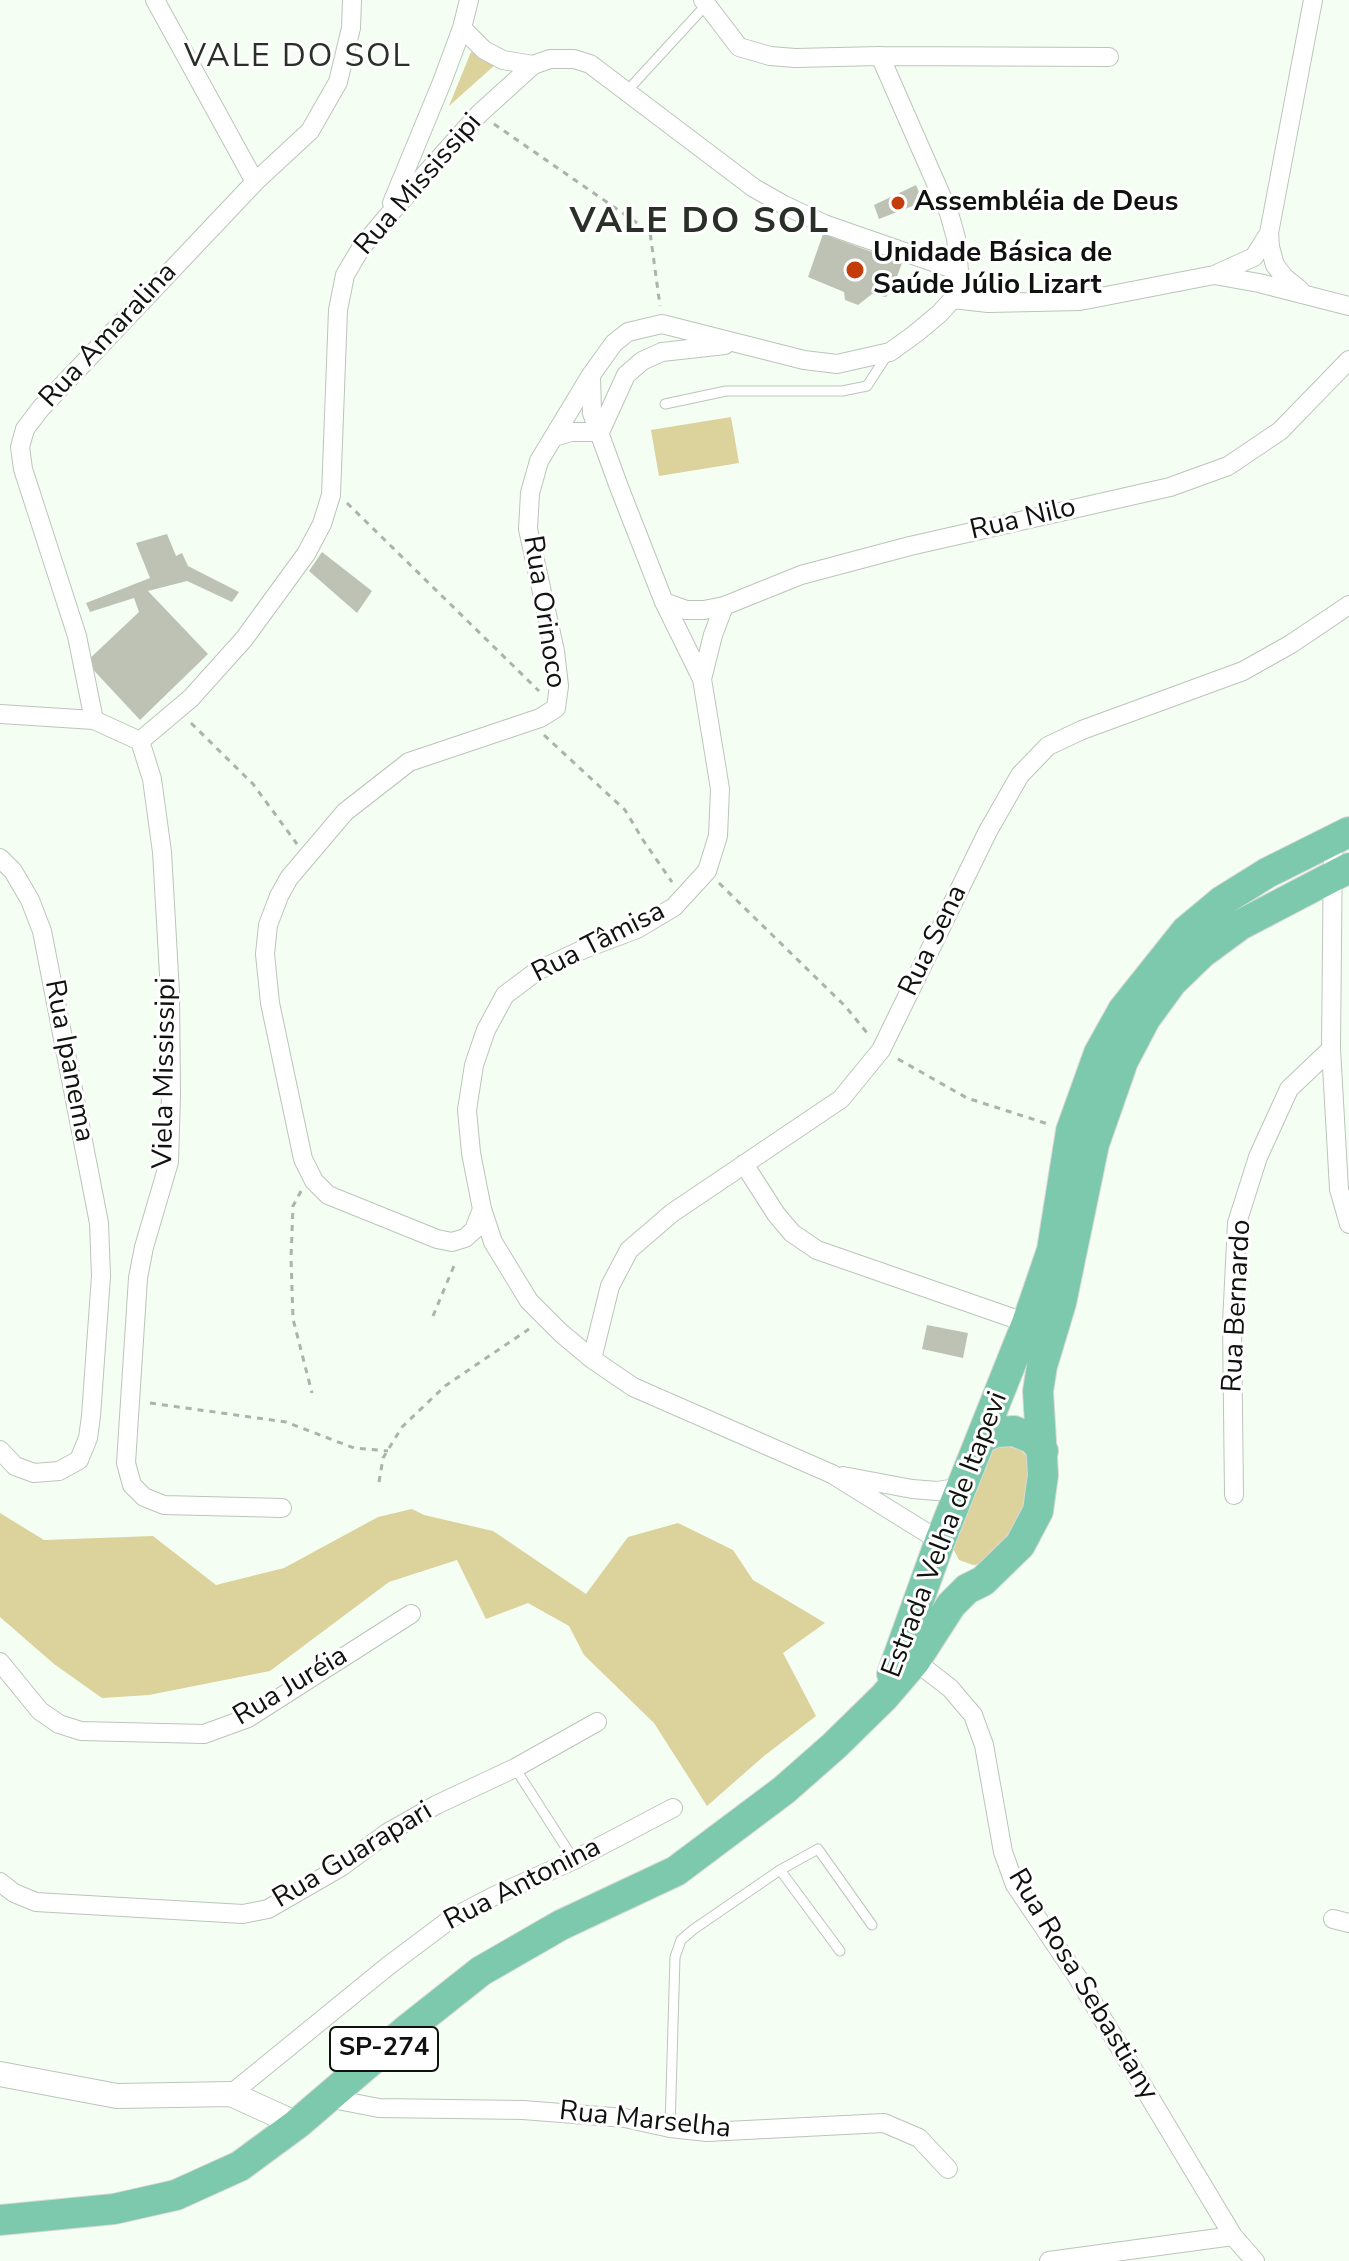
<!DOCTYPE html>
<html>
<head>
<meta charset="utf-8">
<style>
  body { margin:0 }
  canvas { display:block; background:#f4fef3 }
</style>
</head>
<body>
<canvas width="1349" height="2261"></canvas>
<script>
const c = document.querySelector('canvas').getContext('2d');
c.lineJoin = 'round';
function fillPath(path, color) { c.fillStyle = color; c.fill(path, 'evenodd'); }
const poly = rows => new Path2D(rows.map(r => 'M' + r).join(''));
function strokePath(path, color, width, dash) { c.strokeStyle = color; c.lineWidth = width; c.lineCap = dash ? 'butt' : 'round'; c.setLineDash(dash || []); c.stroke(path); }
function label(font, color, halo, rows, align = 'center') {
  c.font = font + ' "Nunito Sans",sans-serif'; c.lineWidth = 6; c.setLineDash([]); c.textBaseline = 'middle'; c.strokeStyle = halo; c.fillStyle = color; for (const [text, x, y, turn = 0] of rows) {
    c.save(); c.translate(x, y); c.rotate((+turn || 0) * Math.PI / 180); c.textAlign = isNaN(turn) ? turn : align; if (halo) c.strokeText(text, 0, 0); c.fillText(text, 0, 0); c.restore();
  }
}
fillPath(poly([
  [471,52,496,64,449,106],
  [731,417,739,463,659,476,651,430],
  [999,1445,1019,1449,1028,1457,1030,1468,1021,1524,988,1563,973,1565,959,1560,952,1546,984,1456],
  [412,1509,424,1515,493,1531,586,1594,628,1537,678,1523,733,1550,753,1580,825,1623,783,1653,816,1716,764,1756,707,1806,654,1723,584,1655,569,1626,528,1603,486,1619,457,1560,389,1582,270,1671,149,1695,102,1698,54,1664,0,1617,0,1513,44,1540,153,1536,216,1585,284,1568,378,1517]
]), '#dbd29c');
fillPath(poly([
  [916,185,923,202,879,219,874,205],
  [823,234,902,263,892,290,886,297,872,294,858,305,845,300,844,292,808,277],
  [167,534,176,556,182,553,188,566,239,592,232,602,187,581,148,591,208,654,140,720,86,662,139,612,134,598,90,612,86,603,150,578,136,543],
  [322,552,372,591,357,613,309,571],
  [927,1325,968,1333,963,1358,922,1349]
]), '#bec2b5');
const service = poly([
  [627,91,706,5],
  [665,404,726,391,842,391,867,386,889,352],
  [515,1768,574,1860],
  [780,1870,840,1951],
  [670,2128,675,1957,681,1940,694,1929,780,1870,818,1849,872,1925]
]);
const minor = poly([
  [155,0,255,182],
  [462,28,484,50,503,60,533,65],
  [880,56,1109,57],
  [392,203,442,82,462,28,469,0],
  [1269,233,1270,247,1275,265,1284,277,1300,290],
  [1214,275,1254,257,1269,233,1313,0],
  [953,299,988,303,1080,301,1214,275,1259,283,1349,306],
  [591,375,592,413,619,487,664,602,702,679,720,789,718,836,707,871,674,907,637,929,584,949,537,971,505,995,486,1030,474,1065,467,1110,471,1153,482,1209,493,1242,529,1301,560,1332,592,1359,633,1387,832,1474,940,1541],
  [600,432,626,375,642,361,662,352,725,345],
  [554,437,571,432,600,432],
  [664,602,686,610,704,610,724,606,801,575,910,546,1170,487,1228,466,1280,431,1349,360],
  [702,679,713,635,724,606],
  [0,714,94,720,140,741],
  [94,720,77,636,23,469,20,447,25,429,41,408,255,182,310,131,338,82,351,28,352,0],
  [140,741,191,698,244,639,306,554,322,524,331,495,338,310,345,275,361,248,386,218,479,114,533,65,550,59,574,59,590,64,754,188,784,205,824,224,959,271],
  [140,741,152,779,162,852,170,992,171,1095,169,1162,144,1247,138,1278,126,1463,132,1485,144,1497,164,1505,282,1508],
  [1333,840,1331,1049,1339,1189,1349,1224],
  [0,858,13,871,30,900,42,931,99,1223,101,1276,91,1416,88,1438,79,1460,59,1471,34,1473,15,1466,0,1450],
  [744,1164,776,1214,792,1233,817,1250,1027,1323],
  [482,1209,474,1230,465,1238,452,1242,437,1239,328,1195,314,1181,303,1159,270,1003,265,954,268,925,279,896,289,878,345,812,409,762,540,718,556,708,559,686,555,651,528,529,530,493,539,461,591,375,614,343,628,332,662,324,804,360,837,364,890,352,915,334,939,314,953,299,959,271,956,238,949,213,880,56,795,58,770,56,739,47,703,0],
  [592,1359,610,1286,629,1250,672,1213,841,1099,881,1050,988,831,1020,775,1048,746,1082,730,1243,671,1291,644,1349,605],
  [843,1476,912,1489,937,1491,962,1487],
  [1234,1495,1232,1323,1237,1223,1258,1157,1289,1089,1331,1049],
  [915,1661,950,1688,973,1715,984,1745,1003,1852,1015,1885,1078,1978,1233,2236,1255,2261],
  [0,1662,40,1711,59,1724,81,1731,204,1734,248,1718,411,1614],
  [0,1882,14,1893,36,1902,243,1914,268,1909,341,1867,387,1833,436,1805,515,1768,597,1722],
  [1333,1919,1349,1923],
  [231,2094,388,1966,452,1918,494,1896,574,1860,673,1808],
  [327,2098,379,2108,523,2110,625,2118,670,2128,707,2132,884,2123,919,2138,948,2169],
  [1049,2261,1233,2236]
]);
const tertiary = poly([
  [0,2074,117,2096,231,2094,297,2124]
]);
const primary = poly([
  [982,1438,996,1432,1014,1431,1033,1439,1043,1451],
  [892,1674,940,1541,1027,1323,1052,1250,1071,1131,1099,1053,1123,1010,1186,931,1222,901,1267,873,1349,832],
  [0,2220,114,2209,176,2195,240,2166,297,2124,409,2028,481,1971,561,1925,676,1871,784,1790,834,1746,884,1697,915,1661,951,1605,967,1589,983,1581,1020,1545,1038,1511,1043,1475,1038,1391,1042,1366,1061,1303,1094,1144,1123,1061,1145,1019,1172,982,1202,953,1240,925,1349,868]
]);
strokePath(service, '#bbc5ba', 11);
strokePath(minor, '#bbc5ba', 20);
strokePath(tertiary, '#bbc5ba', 26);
strokePath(primary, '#d9d9d8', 32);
strokePath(poly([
  [494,124,650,232,660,306],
  [347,503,539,691],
  [191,723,253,784,297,844],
  [544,735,625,810,643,840,672,882],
  [719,883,845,1006,868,1034],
  [898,1059,967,1098,1048,1124],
  [301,1191,293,1206,291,1258,293,1319,312,1393],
  [433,1316,456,1261],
  [150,1403,286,1422,354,1448,388,1451],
  [379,1482,383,1458,402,1427,445,1386,529,1329]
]), '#abb3aa', 3, [6, 6]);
strokePath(service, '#fff', 9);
strokePath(minor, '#fff', 18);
strokePath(tertiary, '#fff', 24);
strokePath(primary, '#7dc9ad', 30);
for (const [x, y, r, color] of [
  [898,203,8,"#c43c09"],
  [855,270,10,"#c43c09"]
]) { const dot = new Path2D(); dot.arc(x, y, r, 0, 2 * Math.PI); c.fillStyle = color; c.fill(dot); strokePath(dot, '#fff', 3); }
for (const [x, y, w] of [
  [384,2049,108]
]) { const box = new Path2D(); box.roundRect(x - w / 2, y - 22, w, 44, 6); c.fillStyle = '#fff'; c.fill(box); strokePath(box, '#0f120e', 2); }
label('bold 26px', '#0f120e', null, [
  ["SP-274",384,2049]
]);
label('28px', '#0f120e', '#fff', [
  ["Rua Mississipi",419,185,-49],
  ["Rua Amaralina",109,336,-47],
  ["Rua Nilo",1023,520,-13],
  ["Rua Orinoco",543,612,81],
  ["Rua Sena",934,941,-64],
  ["Rua Tâmisa",599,943,-27],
  ["Rua Ipanema",68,1061,79],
  ["Viela Mississipi",166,1073,-89],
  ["Rua Bernardo",1238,1306,-87],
  ["Estrada Velha de Itapevi",946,1535,-69],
  ["Rua Juréia",291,1687,-31],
  ["Rua Guarapari",353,1856,-31],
  ["Rua Antonina",523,1885,-27],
  ["Rua Rosa Sebastiany",1082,1985,59],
  ["Rua Marselha",645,2121,6]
]);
label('bold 28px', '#0f120e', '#fff', [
  ["Assembléia de Deus",914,203],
  ["Unidade Básica de",873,254],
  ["Saúde Júlio Lizart",873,286]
], 'left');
c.letterSpacing = '2px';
label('32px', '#283027', '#fff', [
  ["VALE DO SOL",298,58]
]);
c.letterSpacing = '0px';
c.letterSpacing = '2px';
label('bold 36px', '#283027', '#fff', [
  ["VALE DO SOL",700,223]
]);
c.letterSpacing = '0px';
</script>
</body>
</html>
